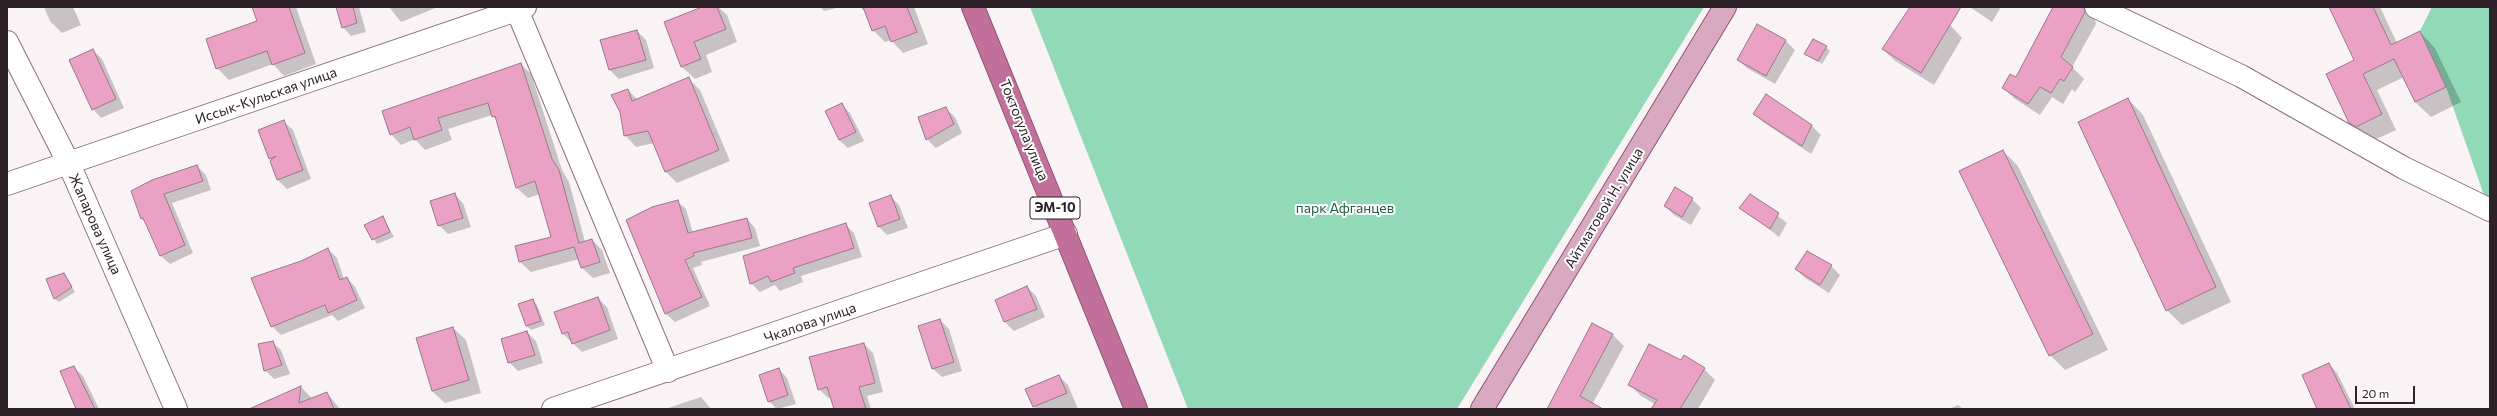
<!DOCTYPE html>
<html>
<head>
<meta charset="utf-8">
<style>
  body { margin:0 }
  #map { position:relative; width:2497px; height:416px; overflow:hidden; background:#faf3f6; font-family:Commissioner,sans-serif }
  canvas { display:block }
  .frame { position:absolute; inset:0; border:8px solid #2e2127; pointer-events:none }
  .scale { position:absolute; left:2355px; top:386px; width:60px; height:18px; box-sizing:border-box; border:2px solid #2e2127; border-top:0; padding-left:5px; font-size:12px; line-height:14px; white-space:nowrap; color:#2e2127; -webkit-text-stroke:3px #fff; paint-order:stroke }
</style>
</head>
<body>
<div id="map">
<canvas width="2497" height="416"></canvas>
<div class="frame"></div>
<div class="scale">20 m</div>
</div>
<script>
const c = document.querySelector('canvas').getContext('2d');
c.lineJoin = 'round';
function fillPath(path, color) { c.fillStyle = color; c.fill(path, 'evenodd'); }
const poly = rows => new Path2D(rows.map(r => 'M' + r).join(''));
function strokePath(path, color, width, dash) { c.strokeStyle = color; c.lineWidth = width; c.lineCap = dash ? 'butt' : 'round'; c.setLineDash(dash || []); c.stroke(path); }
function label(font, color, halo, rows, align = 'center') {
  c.font = font + ' Commissioner,sans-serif'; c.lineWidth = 4; c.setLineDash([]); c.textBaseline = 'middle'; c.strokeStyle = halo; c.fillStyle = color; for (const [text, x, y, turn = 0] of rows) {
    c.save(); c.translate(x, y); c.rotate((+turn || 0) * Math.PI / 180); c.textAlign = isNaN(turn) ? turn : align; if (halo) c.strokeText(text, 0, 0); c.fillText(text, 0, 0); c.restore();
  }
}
fillPath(poly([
  [1030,7,1704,7,1457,409,1188,409],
  [2432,7,2490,7,2490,200,2485,198,2446,87,2420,31]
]), '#92d9b7');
fillPath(poly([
  [44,7,73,7,81,25,62,33,50,21],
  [253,7,296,7,316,64,284,76,273,64,229,80,217,68,258,21],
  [337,7,359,7,366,32,351,36,343,27],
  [389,7,438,7,401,22],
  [704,7,718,7,727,15,737,42,706,55,712,72,695,79,682,67,665,23],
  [820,7,841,7,824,11],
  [860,7,914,7,928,44,903,53,891,40,885,42,873,30,867,13],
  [1912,7,1922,7,1950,25,1962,38,1934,85,1895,61,1883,49],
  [1970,7,2001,7,1992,22],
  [2054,7,2082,7,2095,19,2096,24,2072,67,2084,79,2075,92,2072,89,2063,104,2052,97,2040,115,2015,99,2003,88,2017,78],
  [2330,7,2380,7,2397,43,2420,32,2435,48,2461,102,2431,117,2415,102,2404,77,2377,90,2396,130,2372,141,2366,138,2350,122,2355,61],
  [1757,25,1786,41,1795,50,1775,84,1747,68,1738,60],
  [637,31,646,40,654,68,619,79,610,70],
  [1826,47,1830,51,1822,64,1805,54],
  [93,50,102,59,124,108,101,118,93,109],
  [521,64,531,74,562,170,569,182,585,242,592,240,602,250,610,273,593,278,582,268,579,259,531,272,520,262,552,238,540,194,528,198,517,188,498,122,492,115,448,129,452,140,425,150,415,139,401,145,391,134],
  [688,78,700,90,730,161,677,183,666,172,654,143,636,147,625,135,628,90,638,100],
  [1766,96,1812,126,1821,135,1811,154,1763,122,1755,114],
  [2128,99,2143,115,2231,302,2182,325,2167,310],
  [841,104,850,113,864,141,848,148,839,140],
  [946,109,955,117,962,133,936,148,927,139],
  [284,122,293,130,311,179,287,189,278,180,270,158],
  [2003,151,2018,166,2108,350,2065,370,2050,355],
  [197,166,206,175,211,190,172,203,193,253,170,264,161,256,146,223,142,219,132,192],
  [454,194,463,203,471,227,448,234,439,225],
  [1750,195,1787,223,1779,237,1741,207],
  [890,196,899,205,908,228,887,235,879,227],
  [1692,199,1701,208,1691,225,1674,215,1665,206],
  [677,201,686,209,693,233,747,219,755,228,760,246,701,262,702,265,693,268,710,306,675,322,666,314,627,220],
  [383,217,394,237,377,244,366,225],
  [845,224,854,233,862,257,801,276,803,282,780,291,775,285,760,292,751,283],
  [328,249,337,258,344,279,347,278,355,287,365,308,338,321,332,315,281,335,272,326,301,262],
  [1831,266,1840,275,1829,293,1805,278,1796,269],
  [64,274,75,292,59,302,54,298],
  [1027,287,1036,296,1045,317,1014,331,1005,322,996,301],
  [598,298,607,307,618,339,582,352,563,334],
  [533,300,537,305,545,325,531,330,527,326,520,305],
  [940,320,949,329,962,371,942,377,933,369],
  [1593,325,1613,335,1624,346,1592,405,1601,409,1551,409],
  [453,328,466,340,481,393,445,403,432,391],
  [527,332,536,341,543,363,518,371,509,362],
  [272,342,281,350,290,374,274,379,265,370],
  [864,344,873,353,883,392,867,396,871,409,835,409,831,397,828,398,819,389],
  [1682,361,1704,369,1715,380,1698,409,1652,409,1655,404,1641,396,1630,385],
  [2329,364,2337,373,2355,409,2318,409],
  [74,367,83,376,99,409,77,409],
  [779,369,787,378,796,404,777,409,769,401],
  [1059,376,1068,385,1078,409,1036,409,1034,406],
  [301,387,313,399,327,393,340,409,275,409,273,400],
  [701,397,711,409,665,409],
  [1958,405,1963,409,1949,409]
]), '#0003');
const building = poly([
  [252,7,289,7,305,53,272,65,267,51,216,69,206,39,257,21,252,7],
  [336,7,353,7,357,23,342,28,336,7],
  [702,7,717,7,726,29,694,42,701,59,681,67,664,22,702,7],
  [863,7,907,7,917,32,891,42,885,26,872,31,863,7],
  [1910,7,1961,7,1921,73,1882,49,1910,7],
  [2053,7,2084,7,2085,12,2061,57,2073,67,2064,81,2060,79,2051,93,2040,87,2028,104,2002,88,2010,74,2016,77,2053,7],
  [2329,7,2373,7,2391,45,2420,31,2446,87,2415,102,2394,59,2363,74,2382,114,2356,127,2349,123,2326,74,2354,60,2329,7],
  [1757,24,1786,40,1766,76,1737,60,1757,24],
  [637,30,646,60,609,70,600,40,637,30],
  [1813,39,1827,46,1818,61,1804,54,1813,39],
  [93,49,116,99,92,110,69,60,93,49],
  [521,63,552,159,559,170,579,243,592,239,600,262,581,268,574,247,519,262,515,246,551,237,535,181,516,188,495,116,492,117,488,103,438,118,442,130,414,140,410,127,390,135,382,111,521,63],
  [689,77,719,150,665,172,648,131,624,136,620,112,611,95,628,89,632,101,689,77],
  [1766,94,1812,125,1802,146,1753,114,1766,94],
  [2128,98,2216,287,2166,311,2078,122,2128,98],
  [842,103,856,132,839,140,825,111,842,103],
  [946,107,954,124,926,140,918,117,946,107],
  [284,120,303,170,277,180,270,161,276,156,269,159,258,130,284,120],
  [2003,150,2093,334,2049,356,1959,171,2003,150],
  [197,165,203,181,164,194,185,245,160,256,143,218,141,219,131,191,152,180,197,165],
  [1675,187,1693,198,1682,217,1664,206,1675,187],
  [455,193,463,218,438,226,430,201,455,193],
  [1750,194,1779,213,1770,229,1739,208,1750,194],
  [891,195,900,219,878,227,869,203,891,195],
  [678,200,688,233,747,218,752,238,693,253,694,256,685,260,702,297,665,314,626,220,652,207,678,200],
  [383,216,390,232,372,240,364,225,383,216],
  [846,223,854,248,793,268,795,273,771,282,768,276,750,284,743,256,846,223],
  [328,248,340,280,347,277,357,300,328,313,325,305,271,327,251,278,301,261,328,248],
  [1807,251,1832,265,1820,285,1795,269,1807,251],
  [64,273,72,287,54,299,46,279,64,273],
  [1027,286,1037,309,1004,322,995,300,1027,286],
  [598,297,610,330,572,344,568,332,562,334,554,312,598,297],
  [533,299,541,321,526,326,518,304,533,299],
  [940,319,954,362,932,369,918,326,940,319],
  [1592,323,1613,334,1580,396,1603,409,1547,409,1592,323],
  [453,327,469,380,432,391,416,338,453,327],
  [527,331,535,355,508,363,501,339,527,331],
  [273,341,282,365,264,371,258,344,273,341],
  [864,343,875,383,859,387,866,409,834,409,827,387,818,390,809,357,864,343],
  [1649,344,1681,360,1684,355,1705,368,1680,409,1651,409,1657,400,1628,385,1649,344],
  [2329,363,2351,409,2317,409,2302,375,2329,363],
  [74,366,95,409,76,409,60,371,74,366],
  [779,368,788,395,768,402,759,375,779,368],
  [1059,375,1067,393,1033,407,1025,389,1059,375],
  [301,386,299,403,327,392,334,409,249,409,301,386]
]);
fillPath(building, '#eba1c6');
strokePath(building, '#987888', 1);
const minor = poly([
  [2096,7,2241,76,2404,168,2490,210],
  [517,10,668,371],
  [7,42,69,164,176,409],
  [7,184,525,7],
  [553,409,1066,234]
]);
const major = poly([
  [1482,409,1725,7]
]);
const highway = poly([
  [973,7,1136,409]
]);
strokePath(minor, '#8f6f7f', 24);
strokePath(major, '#8d5472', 24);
strokePath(highway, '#8d5472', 24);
strokePath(minor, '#fff', 22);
strokePath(major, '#d9a9c2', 22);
strokePath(highway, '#c0709a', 22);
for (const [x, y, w] of [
  [1055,208,50]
]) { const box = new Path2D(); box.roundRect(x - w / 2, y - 11, w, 22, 3); c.fillStyle = '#fff'; c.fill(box); strokePath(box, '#2e2127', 1); }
label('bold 13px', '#2e2127', null, [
  ["ЭМ-10",1055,208]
]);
label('14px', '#2e2127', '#fff', [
  ["Иссык-Кульская улица",266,96,-19],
  ["Токтогула улица",1024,130,68],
  ["Айтматовой Н. улица",1604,208,-59],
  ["Жапарова улица",95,224,66],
  ["Чкалова улица",810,323,-19]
]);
label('14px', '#215f46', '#fff', [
  ["парк Афганцев",1345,208]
]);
</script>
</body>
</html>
